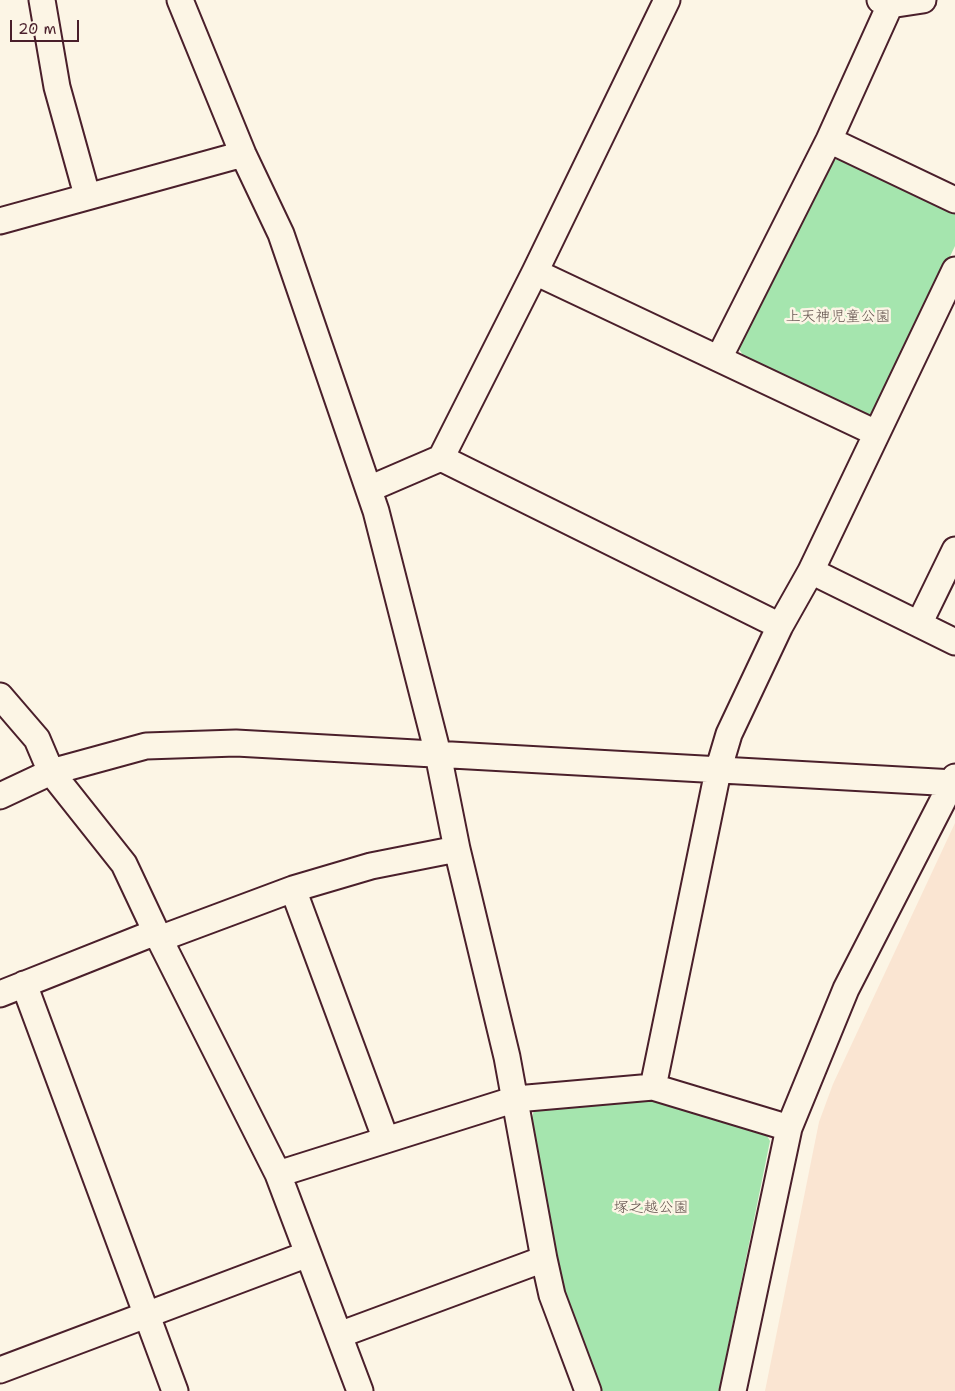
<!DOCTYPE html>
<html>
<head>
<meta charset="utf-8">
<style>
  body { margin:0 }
  #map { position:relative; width:955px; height:1391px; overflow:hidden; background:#fcf5e5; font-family:"Shantell Sans",sans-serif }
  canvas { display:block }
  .scale { position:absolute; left:10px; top:20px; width:69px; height:22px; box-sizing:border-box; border:2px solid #4a1f2b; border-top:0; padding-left:6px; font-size:15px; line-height:18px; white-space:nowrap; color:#4a1f2b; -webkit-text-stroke:4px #fcf5e5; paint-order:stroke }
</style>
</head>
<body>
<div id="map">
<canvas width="955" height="1391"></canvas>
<div class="scale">20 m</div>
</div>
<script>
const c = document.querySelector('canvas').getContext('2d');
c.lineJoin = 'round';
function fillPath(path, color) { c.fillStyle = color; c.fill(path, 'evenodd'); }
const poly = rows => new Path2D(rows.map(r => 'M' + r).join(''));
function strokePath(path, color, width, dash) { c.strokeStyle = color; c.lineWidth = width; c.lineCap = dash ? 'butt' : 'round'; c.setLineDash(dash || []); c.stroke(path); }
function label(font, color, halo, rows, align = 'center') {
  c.font = font + ' "Shantell Sans","Klee One",sans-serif'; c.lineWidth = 5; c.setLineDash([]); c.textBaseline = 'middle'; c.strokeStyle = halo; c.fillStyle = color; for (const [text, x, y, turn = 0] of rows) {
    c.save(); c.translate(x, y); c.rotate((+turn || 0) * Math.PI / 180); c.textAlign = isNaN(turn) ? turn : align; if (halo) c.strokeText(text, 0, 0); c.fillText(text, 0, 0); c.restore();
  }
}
fillPath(poly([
  [955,823,955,1391,765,1391,819,1122,833,1084]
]), '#fae5d2');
fillPath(poly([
  [840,157,955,211,955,246,875,414,865,415,745,358,739,349,831,163],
  [653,1100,766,1134,770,1141,719,1391,598,1391,560,1278,531,1121,535,1107]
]), '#a5e5ae');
const minor = poly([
  [42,0,57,87,87,195],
  [180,0,243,154,281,234,376,511,438,754,457,849,507,1057,544,1259,552,1295,588,1391],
  [880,0,890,5,923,0],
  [829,140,955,200],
  [0,221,243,154],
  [535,272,876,433],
  [719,358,829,140,890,5],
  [441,458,780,626],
  [369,489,441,458,535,272,667,0],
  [811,571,955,642],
  [919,624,955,550],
  [0,696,37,739,51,772,124,864,156,932,278,1174,360,1391],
  [0,796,51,772,146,746,236,743,955,783],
  [293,889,386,1140],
  [159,939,293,889,371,866,457,849],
  [24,984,175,1391],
  [0,994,156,932],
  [653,1087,718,771,729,734,780,626,811,571,955,270],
  [278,1174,516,1099,653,1087,789,1128],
  [339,1335,544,1259],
  [0,1370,308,1254],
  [733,1391,789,1128,846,989,955,777]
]);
strokePath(minor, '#4a1f2b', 29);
strokePath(minor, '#fcf5e5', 25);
label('15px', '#61504c', '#fcf5e5', [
  ["上天神児童公園",838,317],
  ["塚之越公園",651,1208]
]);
</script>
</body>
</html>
